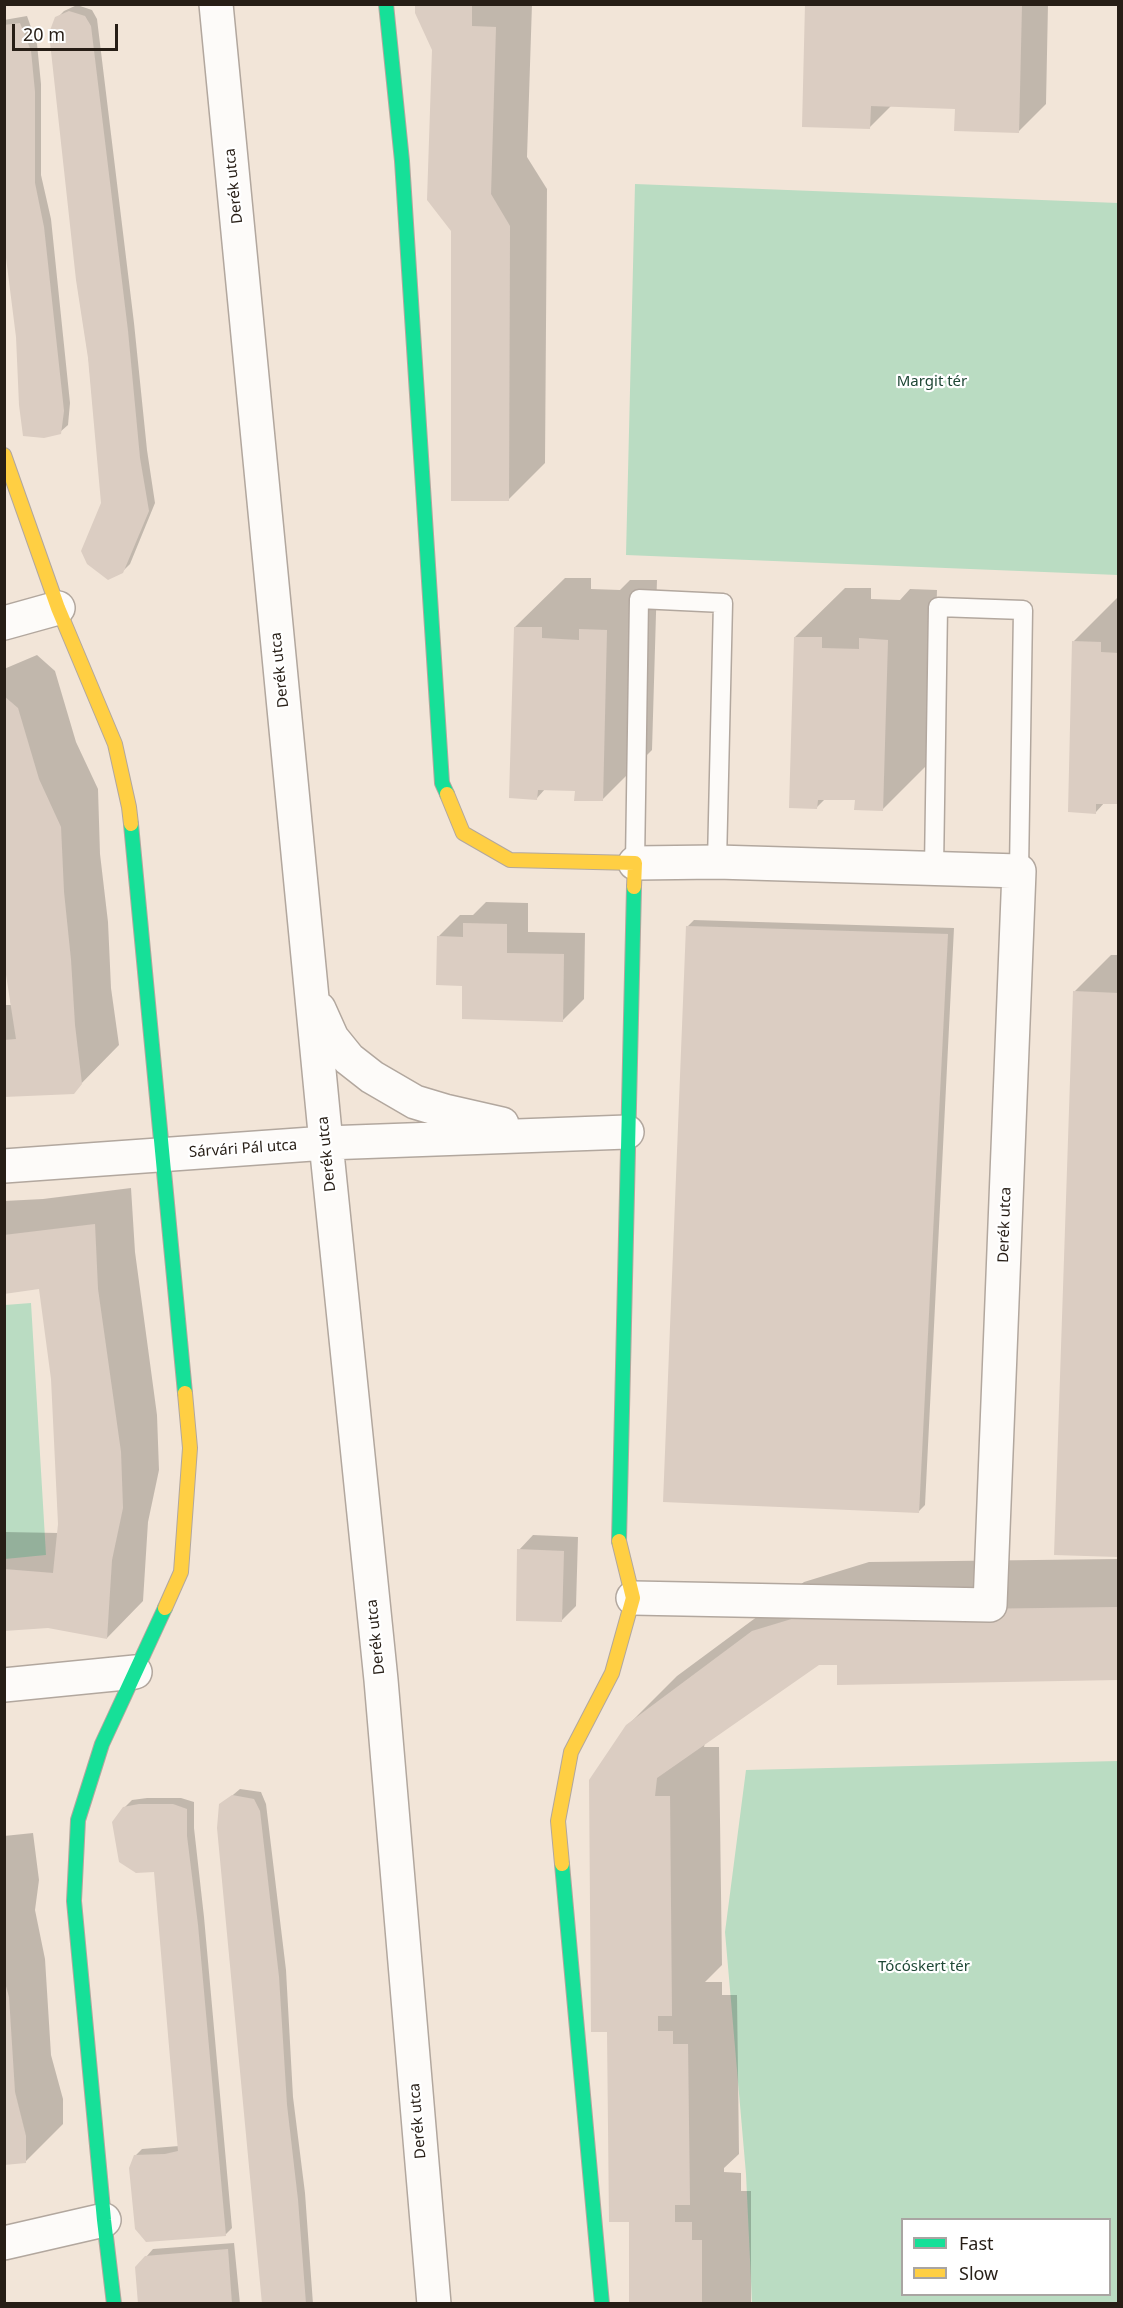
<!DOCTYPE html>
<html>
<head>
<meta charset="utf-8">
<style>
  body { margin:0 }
  #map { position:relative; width:1123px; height:2308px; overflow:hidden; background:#f2e5d8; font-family:"Noto Sans",sans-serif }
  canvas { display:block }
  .frame { position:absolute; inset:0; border:6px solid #271e16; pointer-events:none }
  .legend { position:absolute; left:901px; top:2218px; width:210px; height:78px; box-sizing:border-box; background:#fff; border:2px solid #a9a5a2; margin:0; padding:8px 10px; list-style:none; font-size:18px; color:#271e16 }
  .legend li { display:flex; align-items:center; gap:12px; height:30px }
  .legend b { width:30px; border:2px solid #a9a5a2 }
  .scale { position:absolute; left:12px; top:24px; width:106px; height:27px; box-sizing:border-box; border:3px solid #271e16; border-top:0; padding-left:8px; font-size:18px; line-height:21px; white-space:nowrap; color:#271e16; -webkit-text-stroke:4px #fff; paint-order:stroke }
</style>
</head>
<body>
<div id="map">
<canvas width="1123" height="2308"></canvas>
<div class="frame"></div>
<ul class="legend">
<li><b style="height:8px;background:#16e098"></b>Fast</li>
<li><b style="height:8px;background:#ffcf43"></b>Slow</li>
</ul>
<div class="scale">20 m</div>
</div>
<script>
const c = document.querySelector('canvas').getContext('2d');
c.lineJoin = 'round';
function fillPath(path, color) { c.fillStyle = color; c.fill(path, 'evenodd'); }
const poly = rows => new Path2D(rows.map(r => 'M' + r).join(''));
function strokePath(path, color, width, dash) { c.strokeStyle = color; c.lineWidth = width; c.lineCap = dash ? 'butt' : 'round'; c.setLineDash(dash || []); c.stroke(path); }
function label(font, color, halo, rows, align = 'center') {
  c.font = font + ' "Noto Sans",sans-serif'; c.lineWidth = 4.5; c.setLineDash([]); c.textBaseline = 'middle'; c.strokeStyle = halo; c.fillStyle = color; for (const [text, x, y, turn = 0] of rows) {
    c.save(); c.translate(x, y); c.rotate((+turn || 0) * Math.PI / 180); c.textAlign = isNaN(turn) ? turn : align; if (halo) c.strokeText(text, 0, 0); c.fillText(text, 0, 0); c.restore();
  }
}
fillPath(poly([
  [635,184,1118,203,1118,575,626,555],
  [31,1303,46,1555,5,1559,5,1305],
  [1118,1761,1118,2303,752,2303,746,2174,725,1932,746,1770],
  [902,2220,1110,2220,1110,2294,902,2294]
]), '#badcc2');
fillPath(poly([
  [417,4,532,4,527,157,547,189,545,463,508,500,453,231,433,50],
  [806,4,1048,4,1046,104,1018,132,957,107,892,105,870,127],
  [77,5,92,10,97,19,134,323,147,450,155,503,130,564,122,572,102,503,57,18,64,11],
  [27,16,37,44,41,84,41,175,51,219,70,403,68,425,60,432,17,337,4,221,4,20],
  [565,578,591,578,591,589,620,590,630,580,657,580,652,750,602,800,576,789,546,788,537,798,515,627],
  [845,588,871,588,871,599,900,600,910,589,937,590,932,760,882,810,856,799,826,798,817,807,795,637],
  [1118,597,1118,803,1105,802,1096,812,1074,641],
  [37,655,55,671,76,742,98,789,100,854,108,922,111,988,119,1045,73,1092,4,1096,4,1005,11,1005,4,944,4,669],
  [486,902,528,903,528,932,585,933,584,999,563,1020,464,984,438,937,460,915,473,915],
  [694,920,954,928,925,1505,918,1512,687,927],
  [1111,955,1118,955,1117,1555,1074,992],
  [131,1188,135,1252,157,1415,159,1470,148,1522,143,1601,107,1638,48,1627,4,1629,4,1532,59,1533,52,1379,41,1288,4,1293,4,1201,43,1199],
  [533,1535,578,1537,576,1606,562,1620,519,1550],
  [1118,1559,1118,1679,839,1683,838,1664,818,1664,705,1743,704,1747,719,1747,722,1965,705,1982,722,1982,722,1995,737,1995,739,2154,724,2168,724,2172,741,2173,741,2191,751,2191,751,2304,631,2304,627,1726,677,1676,804,1582,869,1562],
  [240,1789,261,1792,266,1804,286,1970,293,2097,305,2193,313,2304,263,2304,221,1805],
  [147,1798,181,1798,194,1802,194,1828,204,1917,232,2228,225,2235,135,2156,142,2149,179,2146,155,1871,124,1808,132,1800],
  [33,1833,39,1880,35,1910,45,1959,51,2055,63,2099,63,2124,26,2161,4,2164,4,1836],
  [234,2243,240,2304,139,2304,146,2257,153,2249]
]), '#0003');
fillPath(poly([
  [415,4,472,4,472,26,496,27,491,194,510,226,509,501,451,501,451,231,427,200,432,50,415,13],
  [805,4,1022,4,1019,133,954,131,955,109,871,106,870,129,802,127],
  [69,11,85,16,91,26,128,331,140,458,149,511,123,573,108,580,87,564,81,551,101,503,88,358,76,280,49,33,55,17],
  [20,23,31,51,35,92,35,183,44,227,64,411,61,434,44,438,23,436,19,405,16,337,4,242,4,25],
  [514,627,542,627,542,638,579,640,579,629,607,630,603,801,574,801,575,791,538,790,537,800,509,798],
  [794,637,822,637,822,648,859,649,859,638,888,640,883,811,854,810,855,800,818,800,817,809,789,808],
  [1072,641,1101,642,1101,652,1118,653,1118,804,1096,804,1096,814,1068,812],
  [4,696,18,708,39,779,61,827,64,892,71,960,75,1025,82,1084,74,1094,4,1097,4,1040,16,1039,4,962],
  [463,923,507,924,507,953,564,954,563,1022,462,1019,462,986,436,985,437,936,463,937],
  [686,926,948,934,919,1513,663,1502],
  [1073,991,1118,993,1118,1557,1054,1555],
  [95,1224,98,1289,121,1452,123,1508,112,1560,107,1639,48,1628,4,1631,4,1569,53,1573,58,1524,51,1379,39,1289,4,1294,4,1235],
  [517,1549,564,1551,562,1622,516,1621],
  [1118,1607,1118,1680,837,1685,837,1665,819,1665,657,1778,655,1796,670,1796,672,2016,658,2016,658,2031,673,2031,673,2044,688,2044,690,2205,675,2205,675,2222,692,2222,692,2240,702,2240,702,2304,629,2304,629,2222,609,2222,607,2032,591,2032,589,1780,626,1725,752,1631,818,1611],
  [232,1795,254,1799,260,1811,279,1977,287,2105,298,2200,306,2304,262,2304,217,1828,219,1804],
  [139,1804,173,1804,187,1809,187,1836,198,1925,226,2236,146,2242,135,2229,129,2168,134,2155,165,2154,178,2151,154,1872,136,1873,119,1862,112,1822,123,1807],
  [4,1979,9,1997,15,2092,26,2136,26,2163,4,2165],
  [228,2249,232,2304,138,2304,135,2267,145,2256]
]), '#dbcdc2');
const lane = poly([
  [635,863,639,599,723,603,717,862],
  [934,868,938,607,1023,610,1019,871]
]);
const street = poly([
  [216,4,326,1143,381,1680,434,2304],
  [4,623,58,608],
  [319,1009,332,1038,349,1059,372,1077,415,1102,445,1111,502,1124],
  [4,1166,326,1143,627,1132],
  [633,1598,990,1605,1019,871,717,862,635,863],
  [4,1685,135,1672],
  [4,2243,104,2220]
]);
const fast = poly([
  [386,4,402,161,442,783,447,794],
  [131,824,185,1393],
  [619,1541,634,887],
  [562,1864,602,2304],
  [114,2304,104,2220,74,1901,78,1820,102,1744,165,1608]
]);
const slow = poly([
  [4,455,58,608,115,744,129,807,131,824],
  [447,794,463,833,510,860,635,863,634,887],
  [165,1608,181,1572,190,1448,185,1393],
  [562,1864,558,1821,571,1752,612,1673,633,1598,619,1541]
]);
strokePath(lane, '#b2a79e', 21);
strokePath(street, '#b2a79e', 36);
strokePath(fast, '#b2a79e', 16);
strokePath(slow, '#b2a79e', 16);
strokePath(lane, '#fdfbf9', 18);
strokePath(street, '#fdfbf9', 33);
strokePath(fast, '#16e098', 14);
strokePath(slow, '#ffcf43', 14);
label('15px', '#271e16', '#fff', [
  ["Derék utca",234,186,-96],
  ["Derék utca",280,670,-96],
  ["Sárvári Pál utca",243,1149,-4],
  ["Derék utca",327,1154,-96],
  ["Derék utca",1005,1225,-88],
  ["Derék utca",376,1637,-96],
  ["Derék utca",418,2121,-95]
]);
label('15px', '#1e4735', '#fff', [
  ["Margit tér",932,382],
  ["Tócóskert tér",924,1967]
]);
</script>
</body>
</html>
